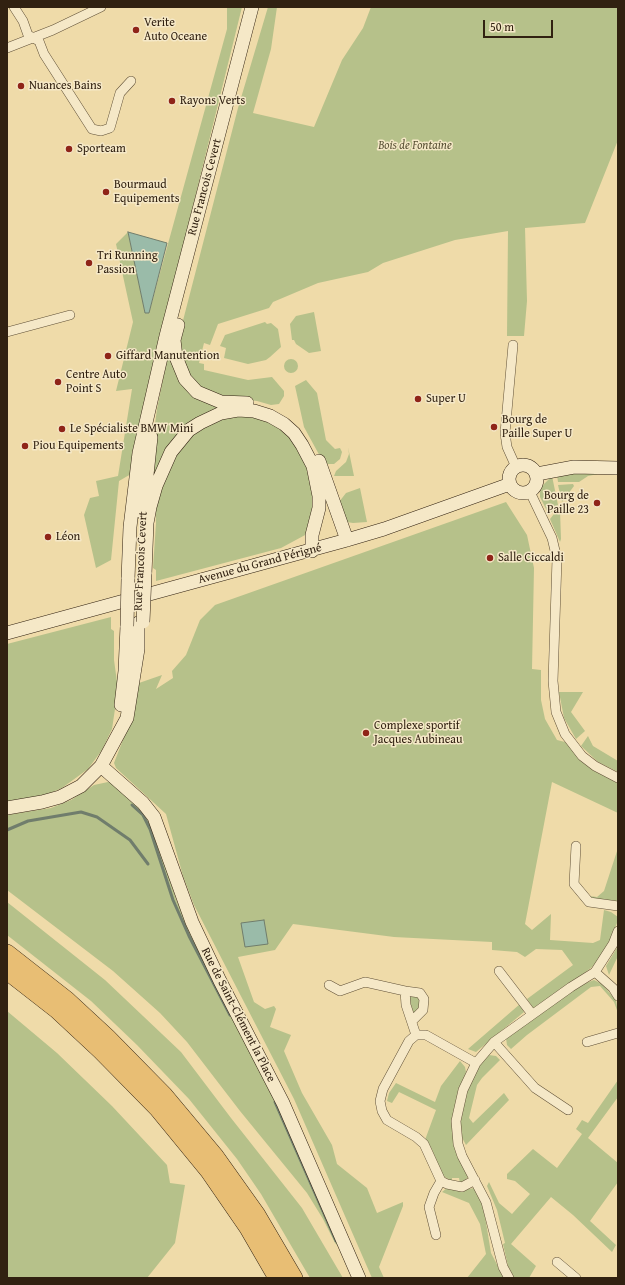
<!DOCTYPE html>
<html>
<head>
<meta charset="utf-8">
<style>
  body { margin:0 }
  #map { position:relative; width:625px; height:1285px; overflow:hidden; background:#efdba9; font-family:"Gentium Book Plus",serif }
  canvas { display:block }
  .frame { position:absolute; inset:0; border:8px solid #312111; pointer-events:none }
  .scale { position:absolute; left:483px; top:20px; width:70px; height:18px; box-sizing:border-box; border:2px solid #312111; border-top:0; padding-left:5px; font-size:12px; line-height:14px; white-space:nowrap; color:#312111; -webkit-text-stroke:3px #f5e8c7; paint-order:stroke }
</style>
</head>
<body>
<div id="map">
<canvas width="625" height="1285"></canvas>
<div class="frame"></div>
<div class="scale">50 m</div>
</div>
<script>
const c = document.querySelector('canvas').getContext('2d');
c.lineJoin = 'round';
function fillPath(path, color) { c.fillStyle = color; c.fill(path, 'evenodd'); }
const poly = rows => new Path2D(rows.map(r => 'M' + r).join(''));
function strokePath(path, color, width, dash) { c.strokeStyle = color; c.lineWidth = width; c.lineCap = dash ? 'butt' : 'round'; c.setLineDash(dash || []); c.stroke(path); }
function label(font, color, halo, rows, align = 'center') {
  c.font = font + ' "Gentium Book Plus",serif'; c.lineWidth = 3; c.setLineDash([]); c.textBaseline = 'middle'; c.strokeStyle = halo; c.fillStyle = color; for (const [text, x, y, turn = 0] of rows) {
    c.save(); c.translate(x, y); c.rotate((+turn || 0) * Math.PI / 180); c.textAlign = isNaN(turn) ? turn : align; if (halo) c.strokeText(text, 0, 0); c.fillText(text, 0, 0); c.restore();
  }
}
fillPath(poly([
  [227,7,242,7,140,421,131,474,119,481,111,560,96,568,84,515,90,498,99,496,96,481,118,476,132,389,116,391,133,322,116,244,128,232,145,312,149,313,227,29],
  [268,7,277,7,271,49,253,113,314,127,342,60,363,28,371,7,618,7,618,140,585,223,525,228,527,301,524,336,507,336,508,231,455,240,383,263,368,272,318,283,273,302,269,308,218,324,210,345,204,343,199,363,204,364,204,370,248,380,272,377,284,391,284,396,279,404,271,405,257,401,211,395,193,381,181,361,179,336,238,108],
  [314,312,321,351,309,353,296,344,294,340,292,340,290,324,296,316],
  [265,322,267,324,271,323,278,329,281,347,270,357,266,360,248,364,224,358,226,348,220,346,225,335],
  [170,353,176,372,226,405,211,412,147,483,157,409,168,354],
  '284 366a7 7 0 1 1 14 0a7 7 0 1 1-14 0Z',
  [306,380,317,393,326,440,335,449,340,448,342,452,340,459,334,464,328,464,322,460,304,427,295,386],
  [249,414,283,428,305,459,316,505,307,534,281,548,156,581,156,570,153,568,156,523,155,500,174,452,210,419],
  [348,447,354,476,334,476,336,471,346,462,349,454],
  [563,473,603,473,588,476,579,482,558,482,557,475],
  [552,476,558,505,549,515,540,497,540,492,542,486],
  [573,484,574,486,562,502,558,485],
  [360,488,367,522,353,523,347,522,339,502,346,493],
  [506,502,527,535,534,568,532,669,541,670,541,700,545,719,557,740,565,742,585,764,618,783,618,813,552,782,525,924,532,930,551,914,550,940,593,943,600,940,604,910,611,912,618,917,617,923,605,952,592,967,572,983,533,1008,527,999,573,965,562,950,536,949,525,957,517,952,492,950,492,942,394,937,293,924,275,950,238,957,254,1002,265,1009,274,1006,276,1009,270,1027,291,1035,284,1051,302,1093,332,1145,337,1164,367,1188,377,1213,403,1202,403,1206,379,1267,384,1278,372,1278,294,1099,194,905,183,876,166,814,116,768,114,763,128,727,139,683,162,675,156,689,173,678,172,671,186,655,200,620,215,605],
  [560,510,561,539,560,542,550,519,554,514],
  [111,617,111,629,114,631,114,660,118,689,112,729,102,750,88,769,62,788,43,796,7,802,7,644],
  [559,692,583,692,571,712,585,731,576,739,564,718],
  [588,736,593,746,618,761,618,772,598,762,581,746],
  [108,782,113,784,133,800,153,828,176,899,193,939,281,1106,344,1253,335,1243,323,1219,307,1193,240,1111,187,1042,160,1013,113,971,7,890,7,815,51,808,71,800,94,785],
  [618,848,618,900,616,901,592,898,589,896,597,897,604,891],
  [7,902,105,980,181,1052,231,1118,302,1208,343,1278,310,1278,261,1194,237,1159,189,1099,137,1045,91,1001,7,935],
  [618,946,618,956,609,975,606,966],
  [594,980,602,984,616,1000,618,1013,614,1002,600,986,591,987,527,1035,511,1049,507,1045,506,1038,581,985],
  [419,995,421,1008,414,1013,412,1012,409,998,411,996],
  [520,1004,524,1012,476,1052,468,1049],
  [7,1011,57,1053,112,1106,167,1165,170,1183,185,1185,175,1243,147,1278,7,1278],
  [489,1055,496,1056,500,1060,482,1078,477,1085,469,1118,473,1123,504,1093,509,1100,466,1145,460,1134,459,1124,466,1093,474,1071],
  [460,1061,465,1067,466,1072,454,1110,468,1177,464,1182,460,1183,459,1178,452,1178,452,1181,443,1176,432,1150,425,1140,436,1110,399,1092,392,1103,387,1101,389,1093,396,1083,435,1102,441,1086],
  [618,1080,618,1097,588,1138,618,1163,618,1182,590,1221,616,1245,612,1252,573,1215,551,1197,511,1244,536,1266,529,1278,514,1278,508,1266,503,1244,505,1243,497,1210,487,1186,489,1182,499,1203,512,1214,530,1194,515,1181,507,1179,507,1174,533,1149,557,1168,582,1134,576,1129,582,1120,588,1123],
  [447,1188,463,1190,474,1188,482,1198,491,1253,504,1278,467,1278,486,1254,480,1224,469,1203,442,1192]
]), '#b6c18a');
const water = poly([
  [128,232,167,243,149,313,145,313,128,232],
  [264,920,268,944,245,947,241,923,264,920]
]);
fillPath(water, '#9abba9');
strokePath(water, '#707d6c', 1);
strokePath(poly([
  [132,805,143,815,150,829,173,900,189,936,230,1015],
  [7,830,28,821,81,812,97,817,130,840,148,864],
  [275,1102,336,1241]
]), '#707d6c', 3);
const street = poly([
  [14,7,23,21,28,35,39,41,44,54,92,129,101,131,110,128,120,93,131,81],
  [7,48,53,30,101,7],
  [7,332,70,315],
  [513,345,505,433,507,447,516,467],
  [530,492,552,538,557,559,553,681,556,712,565,734,582,756,595,766,618,778],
  [576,846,574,884,589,902,618,906],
  [499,971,532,1014],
  [595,972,613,988,618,996],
  [329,985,340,991,365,982,405,991],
  [412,1021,423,1010,424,999,420,993,405,991,406,1005,416,1035],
  [494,1042,535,1088,568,1110],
  [587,1042,618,1033],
  [475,1180,462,1187,447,1184,441,1181,424,1144,416,1137,387,1120,382,1111,380,1101,383,1089,409,1041,416,1035,426,1035,476,1063],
  [436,1235,429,1207,434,1193,441,1181],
  [557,1262,576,1278],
  [509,1278,503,1267,486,1202,462,1156,458,1144,456,1121,463,1090,476,1063,494,1042,571,987,595,972,613,944,618,931]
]);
const secondary = poly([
  [178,325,174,340,176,357,185,379,197,392,221,402,247,403],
  [319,461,347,540],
  '509 479a14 14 0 1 1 28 0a14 14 0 1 1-28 0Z',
  [537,474,574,467,618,468],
  [143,513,151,437],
  [145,574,147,523,150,507,156,486,171,452,189,430,200,423,221,413,238,410,254,411,270,416,284,424,294,433,302,445,313,466,319,496,319,508,312,535,312,551],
  [128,579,130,527,139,453,166,336,252,7],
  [7,633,347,540,384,529,510,484],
  [121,705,125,671,127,626],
  [101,766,143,803,154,817,192,922,220,981,283,1103,359,1278],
  [7,808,42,802,60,797,81,786,101,766,127,718,138,649,138,623]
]);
const highway = poly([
  [7,953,67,1000,107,1037,164,1095,215,1156,257,1215,294,1278],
  [7,971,57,1010,101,1051,158,1109,208,1170,248,1228,277,1278]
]);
strokePath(street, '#605037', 10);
strokePath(secondary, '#312111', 14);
strokePath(highway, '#312111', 18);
strokePath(street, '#f5e8c7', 9);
strokePath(secondary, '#f5e8c7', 13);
strokePath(highway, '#e8be74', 17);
const secondaryBridge = poly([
  [143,622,145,574],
  [127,626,128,579]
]);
strokePath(secondaryBridge, '#312111', 14, []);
strokePath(secondaryBridge, '#f5e8c7', 13);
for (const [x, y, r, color] of [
  [136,30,4,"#8f2418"],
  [21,86,4,"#8f2418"],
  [172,101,4,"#8f2418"],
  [69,149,4,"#8f2418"],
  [106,192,4,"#8f2418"],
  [89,263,4,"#8f2418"],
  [108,356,4,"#8f2418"],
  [58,382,4,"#8f2418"],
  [418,399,4,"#8f2418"],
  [494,427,4,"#8f2418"],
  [62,429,4,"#8f2418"],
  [25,446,4,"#8f2418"],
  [597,503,4,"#8f2418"],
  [48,537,4,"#8f2418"],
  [490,558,4,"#8f2418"],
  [366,733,4,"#8f2418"]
]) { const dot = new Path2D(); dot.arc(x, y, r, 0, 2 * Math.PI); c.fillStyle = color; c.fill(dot); strokePath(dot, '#f5e8c7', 1.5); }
label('12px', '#312111', '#f5e8c7', [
  ["Verite",144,23],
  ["Auto Oceane",144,37],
  ["Nuances Bains",29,86],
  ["Rayons Verts",180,101],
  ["Sporteam",77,149],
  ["Bourmaud",114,185],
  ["Equipements",114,199],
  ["Tri Running",97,256],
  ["Passion",97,270],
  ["Giffard Manutention",116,356],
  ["Centre Auto",66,375],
  ["Point S",66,389],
  ["Super U",426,399],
  ["Bourg de",502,420],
  ["Paille Super U",502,434],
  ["Le Spécialiste BMW Mini",70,429],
  ["Piou Equipements",33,446],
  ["Bourg de",589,496,"right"],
  ["Paille 23",589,510,"right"],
  ["Léon",56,537],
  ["Salle Ciccaldi",498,558],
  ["Complexe sportif",374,726],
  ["Jacques Aubineau",374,740]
], 'left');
label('italic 12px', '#595135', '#f5e8c7', [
  ["Bois de Fontaine",415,146]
]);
label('12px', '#312111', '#f5e8c7', [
  ["Rue Francois Cevert",205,187,-75],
  ["Rue Francois Cevert",141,561,-87],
  ["Avenue du Grand Périgné",260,564,-15],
  ["Rue de Saint-Clément la Place",238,1015,63]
]);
</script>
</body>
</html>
